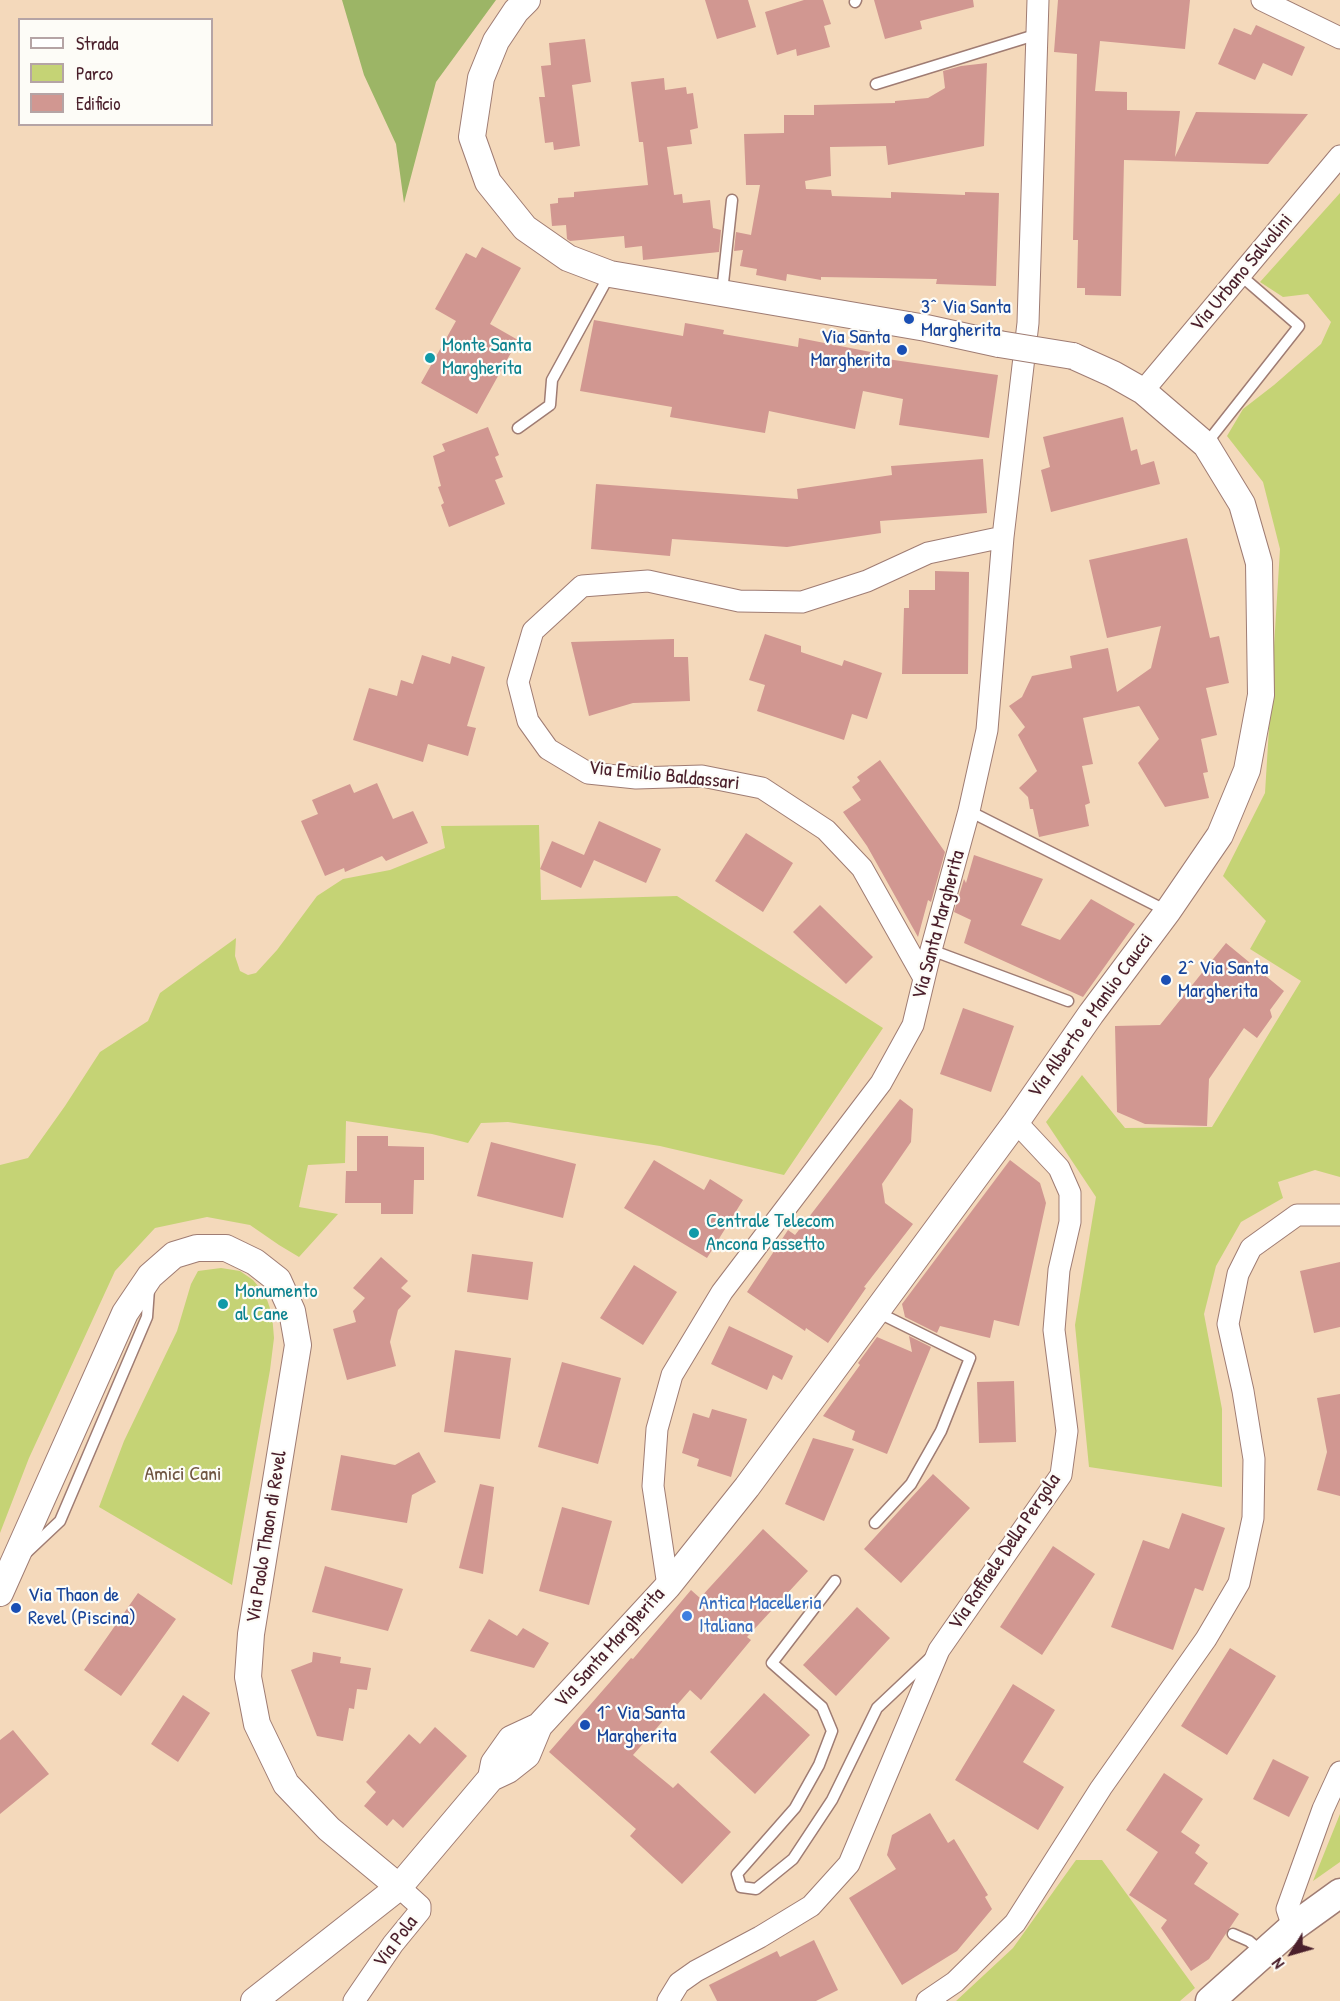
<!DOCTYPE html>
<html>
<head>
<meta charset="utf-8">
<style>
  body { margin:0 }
  #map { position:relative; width:1340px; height:2001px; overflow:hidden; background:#f4d9bb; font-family:"Patrick Hand",sans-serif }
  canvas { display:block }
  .legend { position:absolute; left:18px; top:18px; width:195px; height:108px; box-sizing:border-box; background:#fdfcf7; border:2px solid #b5a4a5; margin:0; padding:8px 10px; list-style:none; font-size:18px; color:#4a1f2b }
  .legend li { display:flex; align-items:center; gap:12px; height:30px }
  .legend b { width:30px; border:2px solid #b5a4a5 }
  .north { position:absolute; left:1262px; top:1923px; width:60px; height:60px; -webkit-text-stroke:4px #fdfcf7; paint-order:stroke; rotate:233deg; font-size:16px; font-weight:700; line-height:24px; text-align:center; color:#4a1f2b }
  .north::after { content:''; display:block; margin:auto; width:21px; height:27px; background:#4a1f2b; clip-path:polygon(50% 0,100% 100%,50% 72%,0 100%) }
</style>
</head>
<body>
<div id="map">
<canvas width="1340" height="2001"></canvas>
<ul class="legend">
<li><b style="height:8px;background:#fff"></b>Strada</li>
<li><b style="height:16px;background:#c5d375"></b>Parco</li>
<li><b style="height:16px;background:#d19791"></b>Edificio</li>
</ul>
<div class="north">N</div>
</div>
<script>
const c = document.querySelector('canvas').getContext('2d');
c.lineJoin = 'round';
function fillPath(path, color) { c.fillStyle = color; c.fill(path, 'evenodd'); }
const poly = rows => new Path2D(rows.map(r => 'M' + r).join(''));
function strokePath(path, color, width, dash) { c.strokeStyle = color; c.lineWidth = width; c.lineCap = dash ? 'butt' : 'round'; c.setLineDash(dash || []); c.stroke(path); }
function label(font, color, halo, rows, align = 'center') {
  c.font = font + ' "Patrick Hand",sans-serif'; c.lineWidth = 4.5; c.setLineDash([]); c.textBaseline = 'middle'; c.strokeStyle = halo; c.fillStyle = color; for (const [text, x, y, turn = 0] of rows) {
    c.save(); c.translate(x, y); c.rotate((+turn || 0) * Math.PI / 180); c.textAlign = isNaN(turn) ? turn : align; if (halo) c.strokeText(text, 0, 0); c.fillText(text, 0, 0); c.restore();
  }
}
fillPath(poly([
  [1340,193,1340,1177,1315,1170,1278,1182,1283,1198,1241,1222,1216,1266,1204,1314,1222,1409,1222,1487,1089,1467,1075,1325,1096,1197,1046,1122,1082,1075,1125,1128,1212,1127,1301,981,1250,949,1266,921,1223,876,1265,793,1280,549,1263,482,1227,436,1243,409,1274,385,1321,344,1331,322,1308,294,1283,297,1260,282],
  [539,825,541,900,677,896,883,1028,784,1175,660,1146,508,1122,481,1123,468,1143,432,1134,346,1121,345,1163,308,1165,299,1207,338,1214,299,1257,279,1245,250,1225,207,1217,155,1228,115,1271,29,1458,0,1533,0,1165,28,1158,65,1106,100,1052,148,1021,160,993,236,938,235,956,240,971,248,975,256,973,277,950,317,896,343,879,390,870,445,848,441,826],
  [221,1268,240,1271,253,1280,265,1294,272,1314,274,1338,270,1370,232,1585,99,1507,124,1441,177,1331,191,1284,198,1271],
  [1340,1814,1340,1862,1313,1881],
  [1076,1860,1102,1860,1195,1988,1180,2001,956,2001,1013,1948]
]), '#c5d375');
fillPath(poly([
  [342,0,496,0,436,82,404,203,396,144,364,75]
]), '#9cb566');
fillPath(poly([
  [705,0,748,0,756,27,717,39],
  [804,0,823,0,831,24,824,26,830,47,797,56,796,49,777,55,765,12],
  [874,0,973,0,974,7,920,21,922,29,885,39],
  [1058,0,1190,0,1185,49,1100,41,1095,91,1127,92,1127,110,1180,111,1175,157,1196,112,1308,114,1268,164,1124,160,1121,296,1085,295,1085,288,1077,288,1078,240,1073,240,1077,54,1054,52],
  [1256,25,1305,47,1292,76,1263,63,1255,80,1218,64,1234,28,1251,35],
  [585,39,591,82,572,85,580,146,554,150,553,142,545,143,539,97,545,97,541,66,551,65,549,43],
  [987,63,984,146,888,165,886,146,830,147,831,176,805,181,806,189,831,190,832,196,891,198,891,192,965,195,965,192,999,193,996,286,936,284,937,279,821,277,821,280,787,274,786,281,756,275,757,269,740,266,743,250,734,251,736,232,751,235,760,185,746,185,744,134,784,133,784,115,814,115,814,105,895,103,895,101,928,98,945,88,943,71,961,66],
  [664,78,665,90,686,87,687,94,693,93,698,128,690,130,692,144,667,147,674,195,682,194,683,203,710,200,713,228,721,230,719,252,643,260,642,246,625,248,624,236,570,241,567,239,566,225,552,226,550,204,558,203,558,198,574,197,574,192,648,185,643,142,639,142,631,82],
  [482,247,521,268,490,324,518,340,477,414,421,383,456,321,435,309,466,253,476,258],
  [594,320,683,336,685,323,724,330,723,334,798,347,799,338,881,354,880,358,998,375,989,438,899,425,903,399,863,391,855,429,769,411,765,433,670,417,672,407,580,391],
  [1123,417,1131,451,1137,449,1141,465,1154,461,1160,484,1051,512,1041,470,1050,467,1043,437],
  [488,427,499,455,495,457,503,477,495,480,505,504,449,527,441,505,444,503,438,487,441,486,433,456,445,451,442,444],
  [983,459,987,513,880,521,881,533,787,547,672,539,670,556,591,549,596,484,798,499,797,489,892,475,891,466],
  [1187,538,1210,638,1219,636,1229,683,1206,688,1217,735,1201,739,1208,772,1203,773,1209,798,1165,807,1138,763,1159,739,1139,706,1083,718,1093,764,1082,766,1090,803,1085,805,1089,826,1039,837,1033,809,1030,809,1028,797,1019,788,1037,771,1018,735,1025,727,1009,706,1022,697,1032,676,1072,668,1070,656,1108,648,1117,692,1151,668,1161,626,1107,638,1089,560],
  [935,571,969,572,968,674,902,674,904,608,909,608,909,590,935,590],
  [765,634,801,646,801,652,842,666,844,660,882,673,867,719,852,714,844,740,757,711,765,685,749,680],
  [674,639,674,657,688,657,690,701,633,703,589,716,571,642],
  [422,655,450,664,452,656,485,667,467,726,476,728,468,756,428,744,423,762,353,740,369,688,397,696,401,680,413,684],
  [880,760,945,852,931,902,928,900,918,937,867,846,843,812,861,800,852,787,860,781,857,777],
  [377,783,393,819,413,811,428,843,386,861,382,856,345,872,344,868,325,876,301,821,318,814,312,800,350,784,354,793],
  [599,821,661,849,646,883,594,860,581,888,540,869,552,841,584,855],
  [746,833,793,863,763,912,715,881],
  [974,855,1043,879,1021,925,1060,940,1091,899,1135,924,1083,997,964,943,971,920,954,912,964,879,966,883],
  [820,905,873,957,846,984,793,932],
  [1226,943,1284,991,1270,1010,1272,1017,1257,1038,1244,1028,1209,1079,1207,1126,1145,1124,1117,1112,1115,1026,1160,1025],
  [963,1008,1014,1026,991,1092,940,1074],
  [900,1099,913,1109,911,1142,882,1184,885,1203,913,1224,864,1287,866,1288,828,1343,806,1328,805,1331,747,1292,788,1230,795,1235],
  [357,1136,388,1136,388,1146,424,1147,424,1180,414,1180,413,1214,381,1214,381,1203,345,1203,346,1171,357,1171],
  [491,1142,576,1164,563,1218,477,1196],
  [654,1160,704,1190,710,1179,743,1200,707,1258,624,1208],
  [1010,1160,1040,1183,1046,1203,1019,1326,994,1320,990,1338,940,1326,937,1333,905,1317,902,1304],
  [472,1254,533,1262,528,1300,467,1292],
  [381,1257,408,1281,401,1288,411,1296,398,1310,390,1342,396,1366,347,1380,333,1329,356,1322,353,1311,365,1298,353,1288],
  [1340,1262,1340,1327,1314,1333,1300,1271],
  [634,1265,677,1292,643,1345,600,1318],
  [729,1326,793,1356,782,1380,773,1375,767,1390,711,1364],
  [909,1336,931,1347,887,1454,852,1440,855,1431,823,1416,860,1365,858,1363,877,1337,912,1352],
  [455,1350,511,1358,500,1439,444,1432],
  [562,1362,621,1378,598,1464,538,1447],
  [1014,1381,1016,1442,979,1443,977,1382],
  [1340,1394,1340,1496,1317,1490,1327,1452,1317,1398],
  [712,1409,747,1419,731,1477,697,1466,699,1459,682,1453,693,1413,709,1418],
  [813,1438,854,1449,824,1521,785,1504],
  [419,1452,436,1482,412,1495,407,1523,331,1510,341,1455,395,1465],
  [933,1474,970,1508,901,1583,864,1549],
  [480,1484,494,1487,483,1574,459,1568],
  [562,1507,612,1521,589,1605,539,1591],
  [1182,1513,1225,1528,1203,1591,1195,1588,1173,1650,1111,1627,1143,1540,1169,1549],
  [763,1529,808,1571,747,1637,751,1640,701,1700,690,1690,633,1755,673,1788,678,1783,731,1832,682,1884,630,1836,636,1829,549,1752,631,1658,633,1659,691,1590,700,1598],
  [1053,1546,1095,1574,1042,1655,1000,1627],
  [325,1566,403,1589,388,1631,312,1612],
  [138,1593,176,1619,121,1696,84,1670],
  [857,1607,890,1638,836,1696,803,1665],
  [489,1619,517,1636,523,1628,549,1643,534,1668,470,1651],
  [1230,1648,1276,1676,1227,1755,1181,1726],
  [313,1652,341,1657,340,1663,371,1668,367,1690,357,1689,354,1709,349,1708,343,1741,317,1736,291,1670,312,1662],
  [1013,1684,1055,1710,1023,1762,1064,1787,1038,1830,955,1780],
  [764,1693,810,1735,755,1794,710,1752],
  [183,1695,210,1713,178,1762,151,1744],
  [435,1727,467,1756,403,1828,393,1819,387,1826,364,1806,376,1792,366,1782,409,1734,420,1744],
  [13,1730,49,1774,0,1814,0,1740],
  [1273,1759,1309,1777,1289,1817,1253,1799],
  [1164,1773,1203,1799,1181,1832,1200,1845,1195,1853,1208,1863,1194,1884,1239,1914,1209,1959,1191,1971,1161,1928,1167,1920,1129,1895,1158,1852,1126,1830],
  [930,1813,948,1843,954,1839,988,1895,985,1897,992,1909,957,1951,902,1985,849,1898,896,1869,887,1855,892,1835],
  [814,1940,838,1990,816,2001,717,2001,709,1985,777,1951,780,1957]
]), '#d19791');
const service = poly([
  [855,2,856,0],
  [876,84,1035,35],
  [722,292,732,200],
  [518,428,550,405,552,380,610,274],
  [1206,444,1299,326,1239,274],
  [969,811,1167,911],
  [931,950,1068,1001],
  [875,1523,911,1484,941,1431,970,1358,877,1312],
  [26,1553,60,1521,147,1317,149,1289],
  [835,1581,772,1663,822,1707,832,1731,819,1765,795,1808,737,1874,741,1887,756,1889,793,1859,832,1800,877,1708,930,1658],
  [1233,1934,1249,1941,1262,1952]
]);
const minor = poly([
  [1262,0,1340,38],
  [1143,391,1340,156],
  [924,978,862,868,826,830,762,788,702,776,636,778,588,773,548,749,528,721,518,682,533,631,582,586,648,581,739,601,802,602,867,581,928,553,1003,537],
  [668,1586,653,1486,657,1429,672,1375,722,1292,881,1083,913,1025,931,950,969,811,987,730,1003,537,1028,323,1038,0],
  [1293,1927,1287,1909,1323,1809,1340,1772],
  [354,2001,393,1944,420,1911,420,1906,399,1887],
  [668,2001,679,1983,696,1971,760,1937,811,1906,849,1864,939,1650,1061,1475,1067,1431,1054,1330,1059,1270,1070,1222,1070,1193,1059,1168,1016,1122],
  [927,2001,955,1982,1015,1923,1101,1788,1206,1639,1239,1583,1253,1518,1254,1459,1243,1391,1228,1324,1238,1274,1251,1248,1297,1215,1340,1215]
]);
const tertiary = poly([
  [527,0,516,11,496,41,481,78,472,137,488,182,525,228,568,258,610,274,926,328,999,344],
  [0,1593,125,1313,150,1276,174,1255,197,1248,226,1248,255,1262,278,1280,292,1311,298,1345,251,1634,248,1677,257,1724,286,1784,329,1829,399,1887],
  [491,1778,494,1763,511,1739,539,1726],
  [254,2001,399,1887,491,1778,508,1770,527,1755,539,1726,668,1586,747,1487,1016,1122,1091,1014,1168,911,1220,835,1247,770,1261,695,1259,563,1242,504,1206,445,1143,391,1113,374,1073,356]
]);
const secondary = poly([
  [1210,2001,1293,1927,1340,1893]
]);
strokePath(service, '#9f7c73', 13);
strokePath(minor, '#9f7c73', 23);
strokePath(tertiary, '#9f7c73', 28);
strokePath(secondary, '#9f7c73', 31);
strokePath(service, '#fff', 10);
strokePath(minor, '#fff', 21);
strokePath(tertiary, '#fff', 26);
strokePath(secondary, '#fff', 28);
const tertiaryBridge = poly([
  [999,344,1073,356]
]);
strokePath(tertiaryBridge, '#9f7c73', 28, []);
strokePath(tertiaryBridge, '#fff', 26);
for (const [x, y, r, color] of [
  [909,319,6,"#1a4fb4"],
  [902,350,6,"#1a4fb4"],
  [430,358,6,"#0f9aa8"],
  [1166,980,6,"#1a4fb4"],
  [694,1233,6,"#0f9aa8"],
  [223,1304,6,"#0f9aa8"],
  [16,1608,6,"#1a4fb4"],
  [687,1616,6,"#3f7fe0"],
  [585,1725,6,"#1a4fb4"]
]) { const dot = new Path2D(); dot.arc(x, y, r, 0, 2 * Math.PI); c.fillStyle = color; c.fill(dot); strokePath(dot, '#fdfcf7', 2); }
label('20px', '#4a1f2b', '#fdfcf7', [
  ["Via Urbano Salvolini",1242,273,-50],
  ["Via Emilio Baldassari",664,776,6],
  ["Via Santa Margherita",939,925,-75],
  ["Via Alberto e Manlio Caucci",1091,1016,-54],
  ["Via Paolo Thaon di Revel",267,1537,-81],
  ["Via Raffaele Della Pergola",1005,1552,-56],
  ["Via Santa Margherita",610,1648,-48],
  ["Via Pola",396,1942,-53]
]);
label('20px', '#164399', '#fdfcf7', [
  ["3^ Via Santa",921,308],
  ["Margherita",921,331],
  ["Via Santa",890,338,"right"],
  ["Margherita",890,361,"right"],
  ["2^ Via Santa",1178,969],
  ["Margherita",1178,992],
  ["Via Thaon de",28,1596],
  ["Revel (Piscina)",28,1619],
  ["1^ Via Santa",597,1714],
  ["Margherita",597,1737]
], 'left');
label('20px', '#0d838f', '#fdfcf7', [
  ["Monte Santa",442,346],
  ["Margherita",442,369],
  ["Centrale Telecom",706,1222],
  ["Ancona Passetto",706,1245],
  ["Monumento",235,1292],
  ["al Cane",235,1315]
], 'left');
label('20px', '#6f5541', '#fdfcf7', [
  ["Amici Cani",183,1475]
]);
label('20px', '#366cbe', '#fdfcf7', [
  ["Antica Macelleria",699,1604],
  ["Italiana",699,1627]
], 'left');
</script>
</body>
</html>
